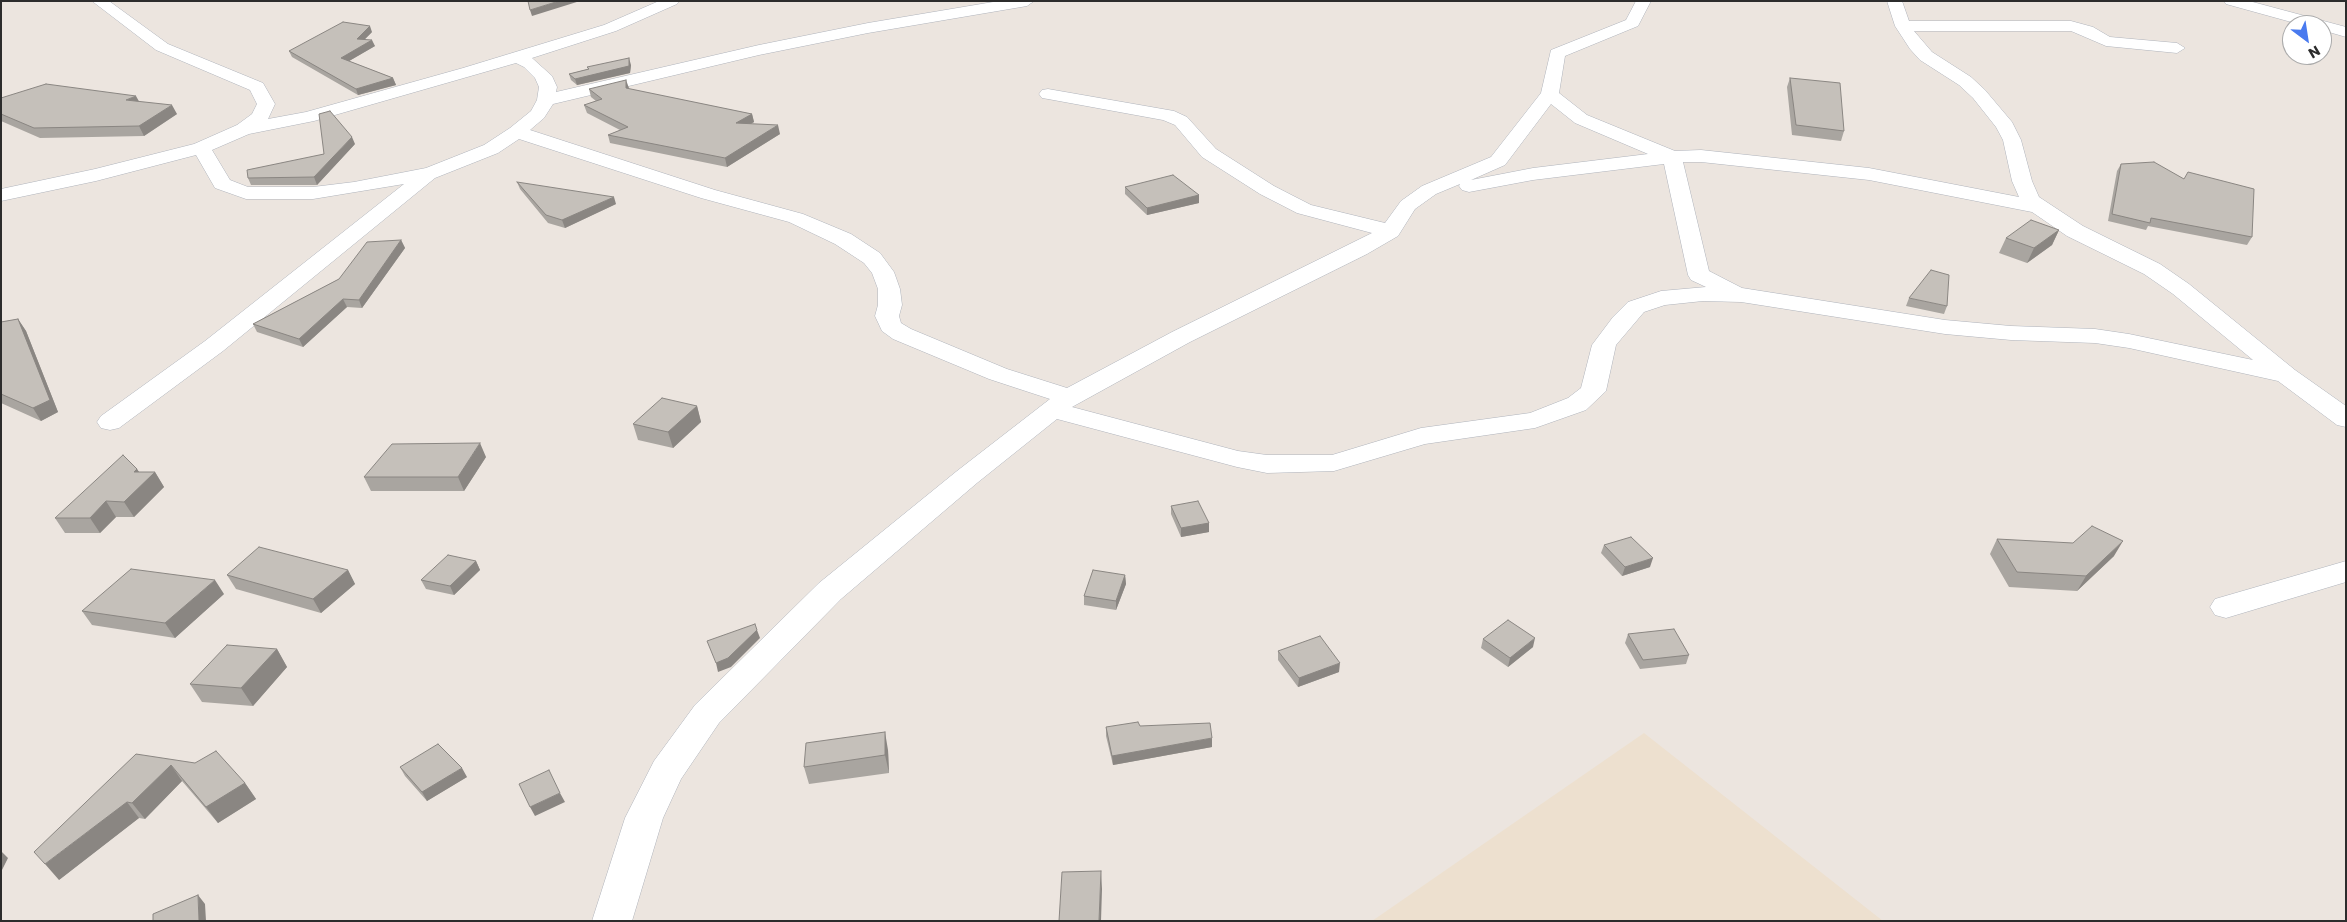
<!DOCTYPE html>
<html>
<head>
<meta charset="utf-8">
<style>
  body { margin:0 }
  #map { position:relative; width:2347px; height:922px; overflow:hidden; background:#ece5df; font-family:Poppins,sans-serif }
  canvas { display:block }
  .frame { position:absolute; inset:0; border:2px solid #2c2c2c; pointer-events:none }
  .north { position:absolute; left:2282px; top:15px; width:50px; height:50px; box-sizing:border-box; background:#fff; border:1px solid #ababab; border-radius:50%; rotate:149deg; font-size:14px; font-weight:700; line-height:20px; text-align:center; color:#2c2c2c }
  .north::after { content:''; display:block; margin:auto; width:18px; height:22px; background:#497aef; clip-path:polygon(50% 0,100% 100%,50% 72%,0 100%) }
</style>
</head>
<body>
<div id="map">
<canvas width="2347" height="922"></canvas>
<div class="frame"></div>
<div class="north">N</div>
</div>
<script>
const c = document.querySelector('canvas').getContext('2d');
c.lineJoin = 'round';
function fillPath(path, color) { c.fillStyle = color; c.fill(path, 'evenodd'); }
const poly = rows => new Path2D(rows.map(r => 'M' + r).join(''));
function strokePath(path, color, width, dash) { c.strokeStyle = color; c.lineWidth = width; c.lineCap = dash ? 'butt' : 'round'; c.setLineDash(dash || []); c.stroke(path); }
fillPath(poly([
  [1644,733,1883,921,1372,921]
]), '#ede0cf');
const minor = poly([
  [92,1,109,1,168,44,263,83,275,104,268,119,306,112,463,68,604,25,659,1,679,1,677,4,616,31,532,58,552,76,557,87,556,92,759,45,868,23,999,1,1034,1,1027,6,868,33,759,55,553,104,544,118,530,130,715,190,803,214,851,234,880,253,894,272,900,289,902,305,899,316,901,323,911,329,1007,369,1067,388,1172,332,1372,233,1297,213,1260,194,1202,157,1175,125,1163,120,1048,99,1042,98,1039,94,1042,90,1048,89,1174,111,1187,117,1216,149,1274,186,1311,205,1385,223,1401,201,1422,186,1491,157,1541,93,1551,50,1626,20,1636,1,1651,1,1638,26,1565,56,1559,93,1587,115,1675,151,1701,150,1869,168,2019,197,2012,181,2003,140,1996,127,1973,98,1959,85,1920,60,1910,49,1895,26,1887,1,1902,1,1909,21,2071,21,2093,27,2110,37,2177,43,2185,48,2177,53,2106,46,2071,31,1914,31,1932,52,1971,77,1985,90,2012,122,2021,140,2032,181,2039,197,2083,226,2160,264,2189,284,2295,370,2346,406,2346,427,2337,425,2278,381,2129,348,2095,343,2011,340,1945,334,1741,302,1703,301,1665,305,1644,312,1616,345,1606,391,1586,410,1535,428,1425,444,1334,471,1267,473,1237,467,1057,419,977,483,841,599,719,723,681,779,663,818,632,921,592,921,625,818,654,761,695,705,819,583,957,471,1050,399,989,379,893,339,882,331,875,316,878,305,878,289,872,273,864,263,835,244,789,222,701,198,519,139,498,153,435,178,223,351,119,428,110,430,101,428,97,422,101,416,205,341,404,184,313,199,246,199,215,188,196,155,96,181,1,201,1,189,95,169,194,144,237,125,252,114,257,104,250,90,156,50,92,1],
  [516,63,524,67,535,78,539,87,537,100,531,111,510,128,484,145,426,168,354,182,313,187,248,187,230,180,212,150,249,134,314,121,516,63],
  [1551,104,1575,123,1648,154,1533,168,1471,180,1505,165,1551,104],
  [1683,162,1701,162,1869,180,2032,212,2067,236,2144,274,2173,294,2253,360,2129,334,2095,329,2011,326,1945,320,1742,288,1709,271,1683,162],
  [1664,164,1688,275,1691,280,1706,287,1661,291,1628,302,1613,317,1592,345,1581,388,1568,398,1530,413,1421,428,1332,455,1267,455,1238,451,1072,407,1190,342,1367,254,1398,236,1415,209,1436,194,1460,184,1459,186,1462,190,1469,192,1533,180,1664,164],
  [2224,1,2249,1,2346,27,2346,37,2322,30,2322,25,2302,25,2226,4,2224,1],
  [2346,561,2346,582,2226,618,2215,615,2210,607,2215,599,2346,561]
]);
strokePath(minor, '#afb3bb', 1);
fillPath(minor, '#fff');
fillPath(poly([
  [372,32,365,39,375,46,349,61,393,78,396,85,358,95,292,57,289,51],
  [631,65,630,73,577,85,571,80,569,74,588,69,587,67],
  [1790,78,1844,131,1841,141,1792,135,1787,87],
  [589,89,628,89,752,114,754,122,751,124,780,134,727,167,610,143,608,135,620,130,587,113,584,105,596,101,591,97],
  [1,98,139,102,177,114,144,136,40,138,1,121],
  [355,144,317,185,251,185,248,178],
  [2121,164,2252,237,2247,245,2148,226,2146,230,2108,221,2117,171],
  [517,182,616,204,565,228,548,223,520,189],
  [1125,187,1199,195,1199,203,1147,215,1125,194],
  [2059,230,2052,245,2027,263,1999,253,2006,238],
  [401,240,405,248,362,308,347,307,303,347,257,332,253,324,339,279],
  [1909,298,1947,306,1944,314,1906,306],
  [18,319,26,331,58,412,41,421,1,403,1,322],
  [697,406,701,422,673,448,638,440,633,424],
  [486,457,464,491,371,491,364,477],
  [137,469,139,472,155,472,164,487,134,517,116,517,100,533,65,533,55,518],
  [1171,506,1209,523,1209,532,1181,537,1171,514],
  [1997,539,2114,556,2077,591,2009,587,1990,554],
  [1604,545,1650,567,1622,576,1601,553],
  [476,561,480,570,454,595,426,589,421,580],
  [348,570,355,584,321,613,236,589,227,575],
  [1125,575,1126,584,1116,610,1084,605,1084,596],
  [224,594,175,638,92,625,82,611],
  [1628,634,1689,655,1686,664,1640,669,1625,643],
  [1483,639,1533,647,1508,667,1481,648],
  [277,649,287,667,253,706,202,702,190,684],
  [1278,651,1339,672,1298,687,1278,660],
  [1140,726,1212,747,1113,765,1106,736,1106,727],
  [888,750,889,773,809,784,804,767],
  [136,754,245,783,256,799,218,823,182,781,145,819,139,818,59,880],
  [400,767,467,777,427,801,405,776]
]), '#a9a5a0');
fillPath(poly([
  [559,1,580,1,532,16,530,10],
  [370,26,372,32,359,45,357,39],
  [372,40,375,46,344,64,341,58],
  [629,58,631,65,630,73,577,85,575,79],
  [393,78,396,85,358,95,356,89],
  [626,80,629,88,628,96,626,88],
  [136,96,141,105,126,100],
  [172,105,177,114,144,136,139,126],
  [752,114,754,122,737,131,736,123],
  [778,125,780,134,727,167,725,158],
  [352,137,355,144,317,185,314,177],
  [1199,195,1199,203,1147,215,1147,208],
  [614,197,616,204,565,228,562,220],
  [2059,230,2052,245,2027,263,2034,248],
  [401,240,405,248,362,308,359,300],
  [343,299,347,307,303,347,299,339],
  [18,319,26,331,58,412,41,421,33,408],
  [697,406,701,422,673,448,668,432],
  [480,443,486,457,464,491,458,477],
  [137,469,145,481,155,472,164,487,134,517,124,502,134,472],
  [106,501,116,517,100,533,90,518],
  [1209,523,1209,532,1181,537,1181,528],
  [2123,541,2114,556,2077,591,2086,576],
  [1653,558,1650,567,1622,576,1625,567],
  [476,561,480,570,454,595,450,586],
  [348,570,355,584,321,613,313,599],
  [1125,575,1126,584,1116,610,1116,601],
  [215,580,224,594,175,638,165,623],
  [757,630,760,638,731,667,718,672,716,663],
  [1535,638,1533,647,1508,667,1510,658],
  [277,649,287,667,253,706,241,688],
  [1340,663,1339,672,1298,687,1299,678],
  [885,732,888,750,889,773,885,755],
  [1212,738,1212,747,1113,765,1112,756],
  [171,765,182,781,145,819,132,803],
  [462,768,467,777,427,801,422,792],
  [245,783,256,799,218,823,206,807],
  [560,793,565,802,535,816,530,807],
  [127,802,139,818,59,880,45,864],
  [1,851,8,858,1,872],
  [1101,871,1102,889,1101,921,1099,921],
  [198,895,205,904,206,921,199,921]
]), '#8a8682');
const building = poly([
  [528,1,559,1,530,10,528,1],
  [343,22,370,26,357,39,372,40,341,58,393,78,356,89,289,51,343,22],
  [629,58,629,66,575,79,569,74,589,69,587,67,629,58],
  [1790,78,1840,83,1844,131,1796,125,1790,78],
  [626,80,626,88,752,114,736,123,778,125,725,158,608,135,628,127,584,105,602,99,589,89,626,80],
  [46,84,136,96,126,100,172,105,139,126,34,128,1,114,1,98,46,84],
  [330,111,352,137,314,177,248,178,247,170,324,154,319,114,330,111],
  [2154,162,2184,179,2188,172,2254,189,2252,237,2151,218,2150,223,2112,214,2121,164,2154,162],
  [1173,175,1199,195,1147,208,1125,187,1173,175],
  [517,182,614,197,562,220,546,215,517,182],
  [2031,220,2059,230,2034,248,2006,238,2031,220],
  [401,240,359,300,343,299,299,339,253,324,339,279,367,242,401,240],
  [1931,270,1949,275,1947,306,1909,298,1931,270],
  [18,319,50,400,33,408,1,394,1,322,18,319],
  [662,398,697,406,668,432,633,424,662,398],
  [480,443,458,477,364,477,392,444,480,443],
  [123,455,137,469,134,472,155,472,124,502,106,501,90,518,55,518,123,455],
  [1198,501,1209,523,1181,528,1171,506,1198,501],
  [2092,526,2123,541,2086,576,2017,572,1997,539,2073,543,2092,526],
  [1631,537,1653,558,1625,567,1604,545,1631,537],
  [259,547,348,570,313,599,227,575,259,547],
  [448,555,476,561,450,586,421,580,448,555],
  [131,569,215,580,165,623,82,611,131,569],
  [1093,570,1125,575,1116,601,1084,596,1093,570],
  [1508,620,1535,638,1510,658,1483,639,1508,620],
  [755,624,757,630,728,658,716,663,707,641,755,624],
  [1674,629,1689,655,1643,660,1628,634,1674,629],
  [1320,636,1340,663,1299,678,1278,651,1320,636],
  [227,645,277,649,241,688,190,684,227,645],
  [1138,722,1140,726,1210,723,1212,738,1112,756,1106,727,1138,722],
  [885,732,885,755,804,767,806,743,885,732],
  [438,744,462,768,422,792,400,767,438,744],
  [216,751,245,783,206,807,171,765,132,803,127,802,45,864,34,852,136,754,195,763,216,751],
  [549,770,560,793,530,807,519,784,549,770],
  [1101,871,1099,921,1059,921,1062,872,1101,871],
  [198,895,199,921,153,921,153,914,198,895]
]);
fillPath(building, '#c5c0ba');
strokePath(building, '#8a8682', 1);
</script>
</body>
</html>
